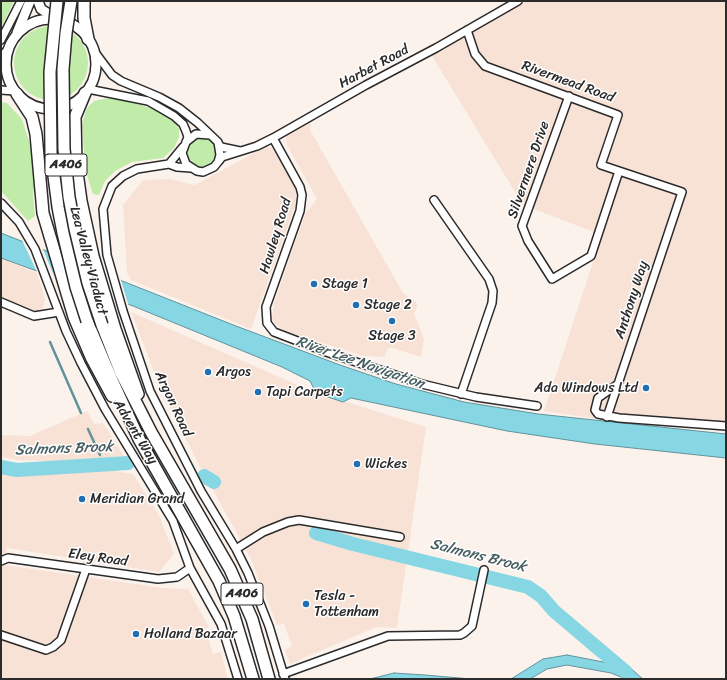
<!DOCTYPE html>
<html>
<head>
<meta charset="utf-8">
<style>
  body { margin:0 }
  #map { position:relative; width:727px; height:680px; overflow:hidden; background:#fcf2ec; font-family:Sriracha,sans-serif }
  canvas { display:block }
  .frame { position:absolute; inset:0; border:2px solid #2b2b2b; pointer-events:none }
</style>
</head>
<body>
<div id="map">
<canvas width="727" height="680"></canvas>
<div class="frame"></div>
</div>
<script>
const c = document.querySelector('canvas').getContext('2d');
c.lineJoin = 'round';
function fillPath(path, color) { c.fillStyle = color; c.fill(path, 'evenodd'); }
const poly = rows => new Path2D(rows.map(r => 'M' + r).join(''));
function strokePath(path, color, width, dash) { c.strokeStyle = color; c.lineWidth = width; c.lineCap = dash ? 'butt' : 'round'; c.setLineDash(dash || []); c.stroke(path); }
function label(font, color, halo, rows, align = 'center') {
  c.font = font + ' Sriracha,sans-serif'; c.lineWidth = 3; c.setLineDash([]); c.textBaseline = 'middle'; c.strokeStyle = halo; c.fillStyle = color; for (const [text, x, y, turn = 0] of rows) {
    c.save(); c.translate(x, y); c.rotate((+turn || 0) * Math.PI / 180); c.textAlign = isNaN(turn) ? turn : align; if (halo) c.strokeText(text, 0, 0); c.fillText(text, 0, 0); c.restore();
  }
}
fillPath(poly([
  [523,1,726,1,726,430,584,417,544,411,602,235,523,205,432,56],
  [311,122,310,130,403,293,418,304,414,314,424,339,421,357,389,347,384,357,363,356,285,331,277,326,272,320,274,303,305,214,317,199,287,145,286,136],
  [265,147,272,148,294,180,297,201,251,329,131,280,127,273,123,205,143,180,170,179,195,185],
  [1,258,37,273,45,299,43,308,36,311,1,297],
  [131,312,309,390,426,427,397,628,376,627,290,664,285,650,292,646,284,624,277,625,251,559,198,463,162,392],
  [87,411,94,424,103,423,124,456,70,462,17,460,1,457,1,435,30,436],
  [101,469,133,474,159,515,174,554,159,572,7,548,5,565,163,588,188,589,209,627,205,629,213,654,221,652,228,679,1,679,1,471,17,474]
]), '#f8e2d5');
fillPath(poly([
  [1,1,14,1,1,28],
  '14 63a37 37 0 1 1 74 0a37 37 0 1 1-74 0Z',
  [108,98,123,99,153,109,171,119,179,128,179,137,174,148,163,158,132,162,115,171,105,181,99,195,93,194,89,182,85,165,82,125,86,110,89,106,94,101],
  [1,102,7,103,22,119,30,144,35,178,33,195,35,216,28,221,1,191],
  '187 152a15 15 0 1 1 30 0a15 15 0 1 1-30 0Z'
]), '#c0eba8');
const water = poly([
  [1,233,236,326,340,365,396,384,464,402,538,414,726,434,726,458,595,444,507,431,351,398,343,402,316,393,310,381,282,367,133,306,1,258,1,233],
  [567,655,629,667,643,679,626,679,611,673,567,665,547,669,530,679,511,679,543,659,567,655],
  [394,673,425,675,471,679,370,679,394,673]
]);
fillPath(water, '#87d6e4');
strokePath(water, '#62929a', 1);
fillPath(poly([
  [22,240,42,247,54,276,48,250,120,277,129,307,38,274]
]), '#fcf2ec');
strokePath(poly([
  [50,342,81,413],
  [88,429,100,455]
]), '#62929a', 2.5);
strokePath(poly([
  [1,467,17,470,128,463],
  [204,476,214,482],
  [316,533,353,544,528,587,541,596,554,611,626,672]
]), '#87d6e4', 14);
const minor = poly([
  [467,30,475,54,485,66,618,115,601,165,682,192,607,417],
  [1,40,21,1],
  [1,57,9,48],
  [88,89,148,101,162,109,174,116,183,124,186,131,188,137,182,153,186,164,197,171,203,172,214,167,218,162,220,155,218,142,198,123,179,108,159,97,121,81,112,75,94,51],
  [1,90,15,91],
  [569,96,522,226,528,241,552,279,591,256,619,171],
  [273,138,300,187,302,195,300,211,266,307,267,323,274,332,329,353,422,384,476,397,537,406],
  [186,142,196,134,210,135],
  [218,143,221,147,240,151],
  [183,147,169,164,137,169,123,176,112,186,103,209,107,255,123,311,150,391,201,491,236,549,248,573,269,626,285,679],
  [219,161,222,157,257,146,273,138,366,85,436,48,518,1],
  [169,164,177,167,191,168],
  [434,200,489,279,493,291,492,303,461,394],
  [1,203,19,222,35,249,66,331,81,363,105,409,173,521,190,568,221,624,238,679],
  [1,302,34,316,59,312],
  [618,384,598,398,595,410,598,414,619,418,726,426],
  [236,549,263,532,288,522,299,520,400,537],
  [1,561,8,558,158,579,177,577,190,568],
  [1,635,46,650,53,647,61,640,86,569],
  [283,674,388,636,460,635,464,633,472,626,484,570]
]);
const major = poly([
  [38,1,41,9,57,19],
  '6 64a45 45 0 1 1 90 0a45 45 0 1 1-90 0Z',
  [17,33,30,1]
]);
const highway = poly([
  [84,1,84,18,88,39],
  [85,93,75,117,76,165,81,201,93,256,115,329,138,394],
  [17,94,32,117,36,134,43,213,74,317,92,359,112,396],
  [87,321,111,378,139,439,219,581,234,616,253,679],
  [102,325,121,373,151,432,230,569,252,619,269,679]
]);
strokePath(minor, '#2b2b2b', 10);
strokePath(major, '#2b2b2b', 12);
strokePath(highway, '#2b2b2b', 14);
strokePath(minor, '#fff', 7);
strokePath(major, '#fff', 9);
strokePath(highway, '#fff', 11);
const highwayBridge = poly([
  [57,1,50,72,51,153,58,207,63,233,76,287,87,321],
  [71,1,66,33,63,69,64,149,69,197,75,229,88,283,102,325]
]);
strokePath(highwayBridge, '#2b2b2b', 14, []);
strokePath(highwayBridge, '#fff', 11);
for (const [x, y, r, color] of [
  [314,284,4,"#1f6fb2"],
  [356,305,4,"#1f6fb2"],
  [392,321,4,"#1f6fb2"],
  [208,372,4,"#1f6fb2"],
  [646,388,4,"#1f6fb2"],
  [258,392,4,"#1f6fb2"],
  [357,464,4,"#1f6fb2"],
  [82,499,4,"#1f6fb2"],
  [306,604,4,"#1f6fb2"],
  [136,634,4,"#1f6fb2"]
]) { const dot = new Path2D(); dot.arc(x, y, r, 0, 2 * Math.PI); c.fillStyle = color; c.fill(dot); strokePath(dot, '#fff', 1.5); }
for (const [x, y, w] of [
  [66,165,42],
  [242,594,42]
]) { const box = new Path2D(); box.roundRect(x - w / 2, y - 11, w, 22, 3); c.fillStyle = '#fff'; c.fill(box); strokePath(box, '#2b2b2b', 1); }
label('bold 13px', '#2b2b2b', null, [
  ["A406",66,165],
  ["A406",242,594]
]);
label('14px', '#2b2b2b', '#fff', [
  ["Harbet Road",374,67,-28],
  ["Rivermead Road",568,82,20],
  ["Silvermere Drive",529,170,-71],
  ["Hawley Road",276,236,-73],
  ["Lea Valley Viaduct",88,261,75],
  ["Anthony Way",632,300,-72],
  ["Argon Road",173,404,65],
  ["Advent Way",135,432,59],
  ["Eley Road",98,558,8]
]);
label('14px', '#2b2b2b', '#fff', [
  ["Stage 1",322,284],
  ["Stage 2",364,305],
  ["Stage 3",392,336,"center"],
  ["Argos",216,372],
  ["Ada Windows Ltd",638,388,"right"],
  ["Tapi Carpets",266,392],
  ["Wickes",365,464],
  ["Meridian Grand",90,499],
  ["Tesla -",314,596],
  ["Tottenham",314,612],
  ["Holland Bazaar",144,634]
], 'left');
label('italic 15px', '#475e62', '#fff', [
  ["River Lee Navigation",360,363,19],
  ["Salmons Brook",64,449,-2],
  ["Salmons Brook",478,556,14]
]);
</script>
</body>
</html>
